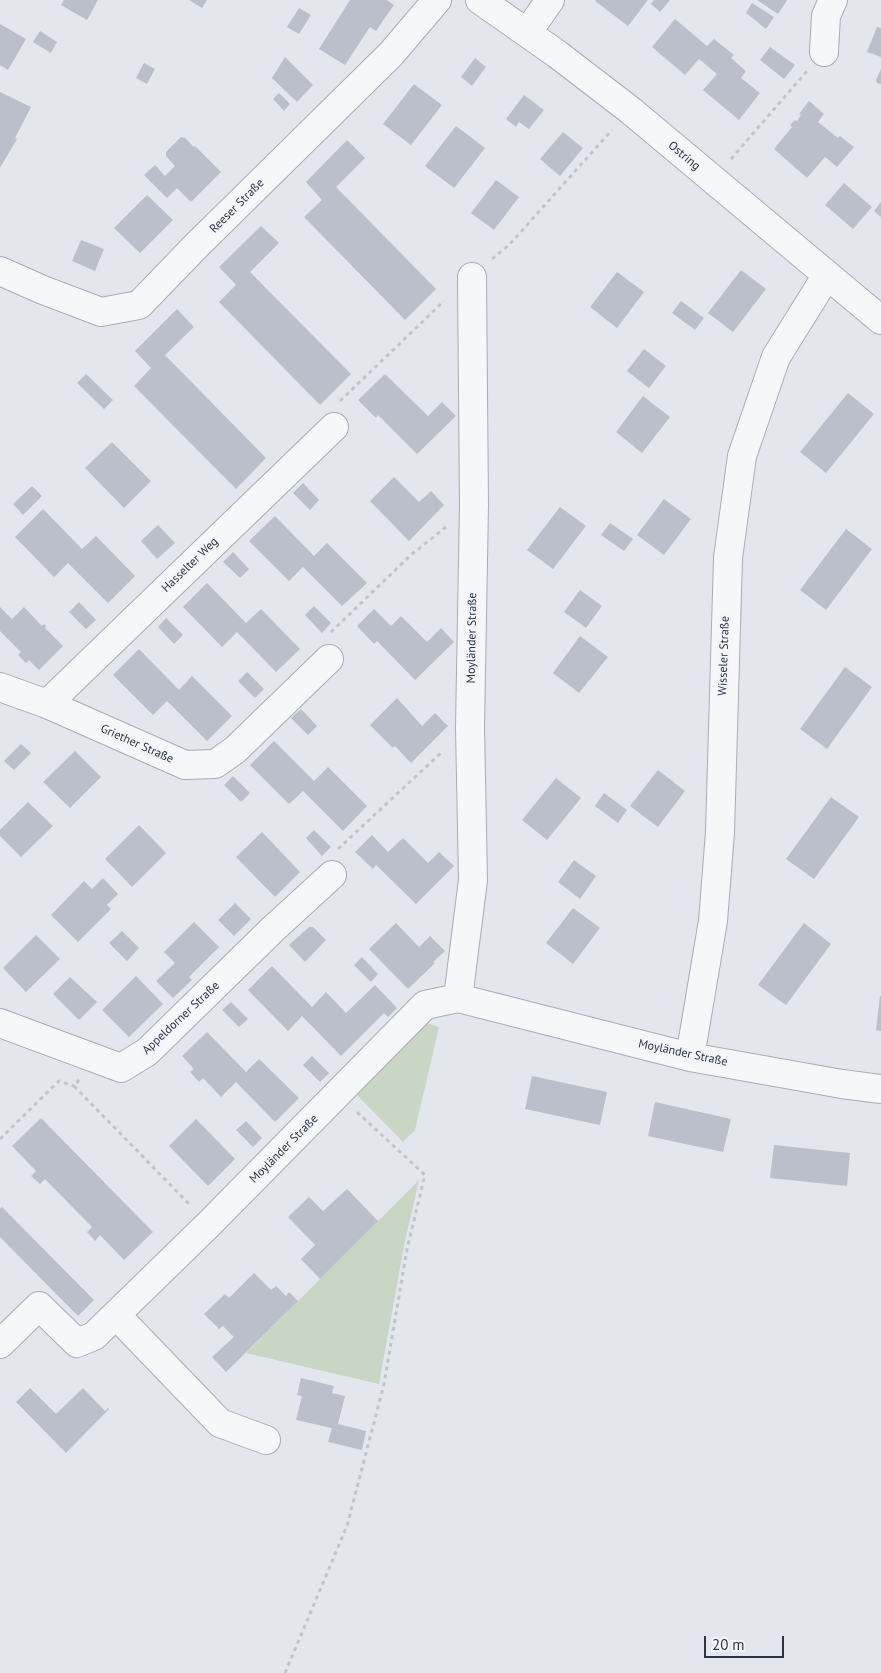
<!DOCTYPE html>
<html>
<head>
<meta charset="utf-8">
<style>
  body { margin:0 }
  #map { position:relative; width:881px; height:1673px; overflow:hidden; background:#e3e6ec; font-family:"PT Sans",sans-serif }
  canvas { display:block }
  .scale { position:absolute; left:704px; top:1636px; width:80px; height:22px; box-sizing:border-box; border:2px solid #293445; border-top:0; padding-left:6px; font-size:15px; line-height:18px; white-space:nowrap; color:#293445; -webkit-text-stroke:4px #f3f5f9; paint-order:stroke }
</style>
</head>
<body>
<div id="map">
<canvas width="881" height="1673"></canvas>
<div class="scale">20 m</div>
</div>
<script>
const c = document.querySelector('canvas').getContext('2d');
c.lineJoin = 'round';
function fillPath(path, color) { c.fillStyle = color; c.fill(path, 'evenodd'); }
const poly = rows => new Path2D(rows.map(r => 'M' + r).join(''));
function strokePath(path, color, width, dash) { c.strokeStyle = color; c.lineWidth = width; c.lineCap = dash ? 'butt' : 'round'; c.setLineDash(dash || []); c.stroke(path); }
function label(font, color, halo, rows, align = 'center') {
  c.font = font + ' "PT Sans",sans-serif'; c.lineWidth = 4.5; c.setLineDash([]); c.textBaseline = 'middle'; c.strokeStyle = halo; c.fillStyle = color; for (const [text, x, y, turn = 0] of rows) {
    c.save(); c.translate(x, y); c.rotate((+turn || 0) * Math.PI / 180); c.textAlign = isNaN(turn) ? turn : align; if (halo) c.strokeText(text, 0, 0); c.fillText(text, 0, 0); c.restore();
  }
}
fillPath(poly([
  [423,1022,439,1027,415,1130,403,1142,353,1091],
  [419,1180,404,1246,379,1384,246,1353]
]), '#c8d6c3');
fillPath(poly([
  [64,0,98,0,87,20,61,5],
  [189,0,207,0,202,8],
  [350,0,387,0,394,5,376,31,370,27,345,65,319,49],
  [596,0,648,0,628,26,595,1],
  [654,0,670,0,660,12,651,4],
  [757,0,787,0,778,14],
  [752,3,774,17,766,29,746,13],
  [299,8,311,15,299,34,287,27],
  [675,19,707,46,714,39,734,55,731,58,746,71,741,78,760,93,739,120,703,90,717,74,699,59,685,75,652,47],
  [0,24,26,39,8,70,0,65],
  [877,27,881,28,881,57,867,52],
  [40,31,57,42,51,53,33,42],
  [770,47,795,65,784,79,760,60],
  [285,57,313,85,297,102,272,78],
  [475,58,486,67,472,86,461,77],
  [144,63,155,69,147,84,136,78],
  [881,69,881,84,877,83,876,80],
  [414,84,442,105,411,145,383,124],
  [0,92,31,107,15,138,17,139,0,168],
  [279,93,290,104,284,111,273,99],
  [524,95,544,110,529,129,519,122,516,127,506,119],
  [809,101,824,114,818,122,838,138,840,136,854,147,837,167,825,157,807,178,774,149,792,127,790,125,795,120,797,121,801,115,799,114],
  [456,126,485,148,454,188,425,166],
  [563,132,583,148,560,176,540,159],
  [181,137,185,138,194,147,195,146,221,172,191,202,177,188,167,198,144,175,155,165,165,176,175,166,166,156,166,152],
  [347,140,365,158,336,187,436,289,405,320,304,217,322,200,306,182],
  [496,180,519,197,494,230,471,213],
  [844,183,872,207,853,229,825,205],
  [147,195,173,220,140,253,114,228],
  [881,202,881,217,874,211],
  [261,226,279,243,250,272,351,374,320,405,219,302,236,285,219,267],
  [81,240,104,249,95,271,72,261],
  [741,270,766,289,733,332,708,313],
  [617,272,644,292,617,328,590,307],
  [681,301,704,318,695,330,672,313],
  [177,309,194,327,165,355,266,458,236,489,134,386,151,368,135,351],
  [644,349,666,366,649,388,627,371],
  [86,374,113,400,104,409,77,383],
  [385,374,428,416,442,402,456,416,417,454,378,415,376,418,358,400],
  [848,393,874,414,826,473,800,452],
  [643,396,670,417,642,453,616,432],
  [112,442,151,481,124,508,85,468],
  [394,477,419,502,431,491,444,505,409,541,370,501],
  [303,483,319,500,310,510,293,493],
  [32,486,42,496,23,515,13,504],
  [664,499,691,519,664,555,637,535],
  [560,507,586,526,553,569,527,550],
  [43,509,82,549,96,536,135,576,108,603,68,563,54,577,15,537],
  [275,516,314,556,327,543,367,583,342,606,303,567,289,581,249,541],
  [610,523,633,539,624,551,601,535],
  [158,525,175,543,157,559,141,541],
  [846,529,872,549,826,610,800,590],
  [233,552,249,569,240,578,223,562],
  [207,583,246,623,261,609,300,649,276,672,237,632,222,647,183,607],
  [580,590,602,606,586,628,564,612],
  [79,602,96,620,86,629,69,612],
  [314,606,331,623,322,633,305,615],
  [0,607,12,619,24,607,42,626,44,624,46,626,45,628,63,646,39,670,29,660,26,663,18,655,21,652,0,631],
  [374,609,391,626,401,616,427,642,441,628,454,642,415,680,377,641,374,644,357,626],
  [166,618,183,635,174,644,158,627],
  [580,636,608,657,579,693,553,673],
  [139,649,179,690,192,676,232,716,207,741,167,701,153,715,113,675],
  [845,667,872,687,827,749,800,729],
  [247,672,264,689,255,698,238,681],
  [397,698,422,726,435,713,448,726,411,763,395,746,393,748,370,725],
  [301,709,317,726,308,735,291,718],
  [274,741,314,781,328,767,367,806,343,831,303,791,289,804,250,765],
  [21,744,31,753,14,770,4,761],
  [75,751,101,777,70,808,43,782],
  [658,770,685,791,658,827,630,806],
  [233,776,250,793,241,802,224,785],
  [556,778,581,798,547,840,522,820],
  [604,793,627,810,618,823,595,806],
  [831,797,859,817,814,879,786,859],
  [28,802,53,826,21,857,0,836,0,830],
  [139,825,166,853,132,887,105,859],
  [314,830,331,847,322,856,306,838],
  [262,832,300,872,275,897,236,857],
  [372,835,388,852,403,838,428,863,439,852,454,866,416,904,376,865,373,869,355,852],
  [574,860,596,876,580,899,558,882],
  [103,878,118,894,107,905,111,909,78,942,51,915,84,881,92,889],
  [235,903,251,919,234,936,218,920],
  [573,908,600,928,573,964,546,943],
  [194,922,219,947,189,977,192,980,173,998,156,981,175,963,164,952],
  [396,923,419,947,430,936,445,951,433,962,435,963,408,989,369,949],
  [804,923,831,944,786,1005,758,985],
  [309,927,313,927,326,940,305,962,289,945],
  [122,931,139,948,127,961,109,943],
  [36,935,60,959,26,992,3,968],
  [362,957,378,974,371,982,354,965],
  [272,966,312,1007,326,992,346,1013,375,985,397,1008,388,1017,384,1013,341,1056,302,1016,288,1031,248,990],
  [136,976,163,1004,129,1037,102,1010],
  [70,977,97,1002,79,1020,53,994],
  [880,996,881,996,881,1031,876,1030],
  [231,1002,248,1019,239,1027,222,1010],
  [207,1032,246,1072,259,1059,299,1098,275,1122,236,1082,221,1097,203,1078,199,1082,190,1072,194,1069,182,1056],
  [312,1056,329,1073,320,1082,303,1065],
  [532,1076,607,1092,600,1125,525,1109],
  [655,1102,731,1119,723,1152,648,1136],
  [41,1118,153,1232,124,1260,100,1235,95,1241,87,1232,92,1227,45,1179,40,1184,31,1176,36,1171,12,1146],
  [196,1119,235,1159,208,1186,169,1146],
  [246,1121,262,1138,253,1147,236,1130],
  [774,1145,850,1153,847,1186,770,1178],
  [347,1189,378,1221,320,1279,301,1259,315,1245,288,1217,309,1197,323,1211],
  [2,1207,94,1300,78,1316,0,1237,0,1209],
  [254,1273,271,1290,276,1286,286,1296,289,1292,298,1301,226,1372,212,1357,234,1337,223,1326,219,1329,204,1314,225,1294,229,1298],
  [301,1378,334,1386,332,1393,345,1396,338,1424,366,1431,362,1450,328,1442,332,1428,296,1420,302,1396,297,1395],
  [30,1388,56,1414,83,1388,105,1411,108,1408,109,1409,66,1453,16,1402]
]), '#babfca');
const minor = poly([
  [480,0,557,54,630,110,881,320],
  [527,33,550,0],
  [824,52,826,16,833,0],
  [0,271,43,290,101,312,139,305,196,246,391,54,437,0],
  [0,687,47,704,185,765,215,764,235,750,329,659],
  [47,704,334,427],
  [458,998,473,880,470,727,474,505,472,277],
  [0,1023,121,1068,147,1052,273,929,332,875],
  [690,1057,713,921,720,832,728,558,742,456,776,357,827,275],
  [117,1316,220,1423,266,1440],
  [0,1344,39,1306,77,1343,94,1336,209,1224,425,1005,458,998,690,1057,842,1084,881,1089]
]);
strokePath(minor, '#a7adb7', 30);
strokePath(poly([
  [731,159,807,71],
  [492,259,510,244,612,130],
  [340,401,444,301],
  [331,632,412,554,446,527],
  [338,849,443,751],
  [79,1080,74,1086,190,1205],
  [0,1139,59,1081,74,1086],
  [285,1673,347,1526,384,1384,407,1249,425,1175,357,1112]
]), '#c1c4ca', 3, [4, 4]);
strokePath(minor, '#f6f7f9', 28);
label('12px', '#293445', '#f3f5f9', [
  ["Ostring",684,156,40],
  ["Reeser Straße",237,206,-45],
  ["Hasselter Weg",190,565,-44],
  ["Moyländer Straße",472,638,-89],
  ["Wisseler Straße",724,656,-88],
  ["Griether Straße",137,744,24],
  ["Appeldorner Straße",181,1018,-43],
  ["Moyländer Straße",683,1053,12],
  ["Moyländer Straße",284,1149,-45]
]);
</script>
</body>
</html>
